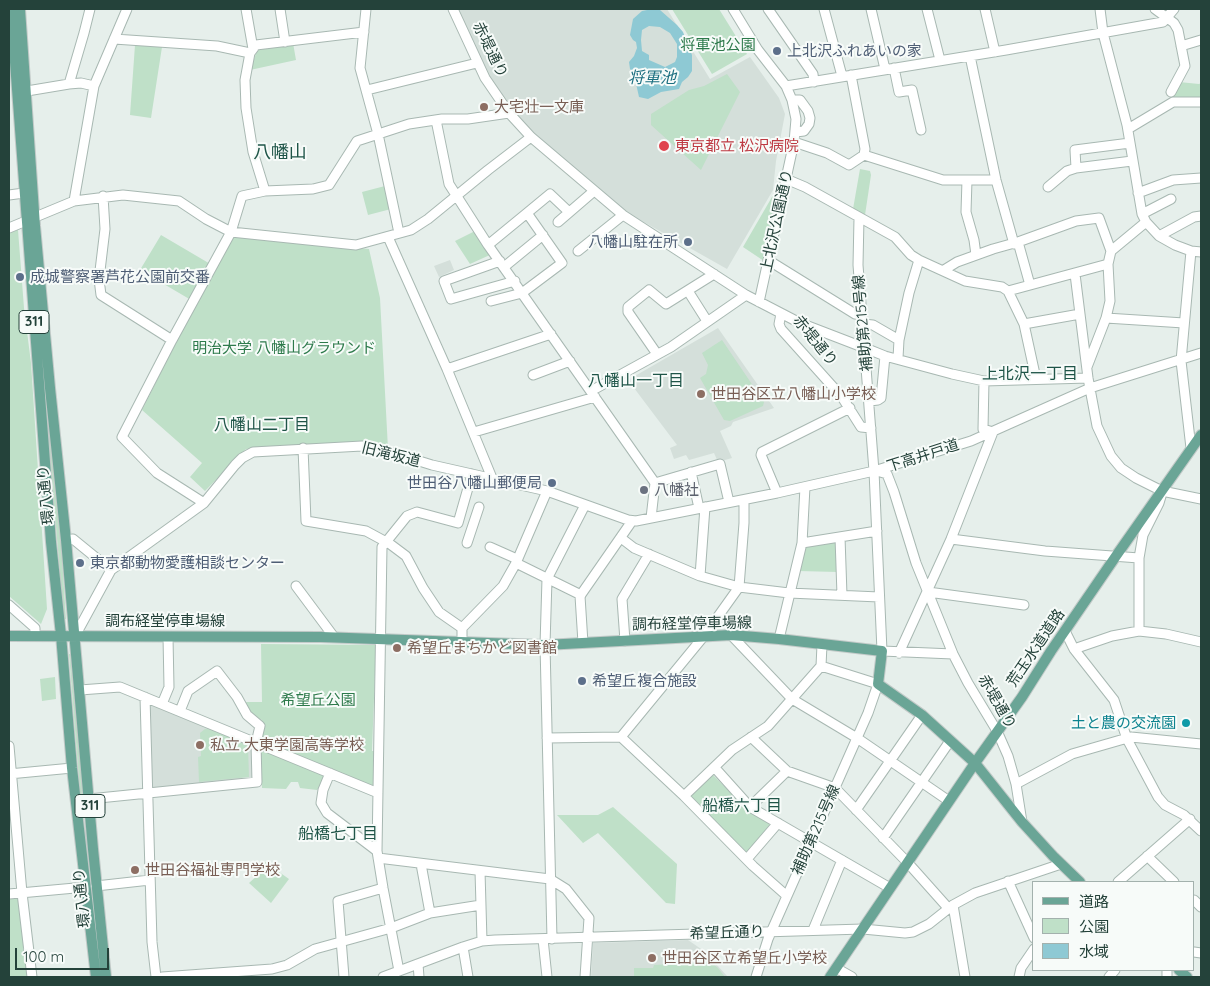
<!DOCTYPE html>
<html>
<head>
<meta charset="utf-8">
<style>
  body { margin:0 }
  #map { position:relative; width:1210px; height:986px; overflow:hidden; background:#e6efeb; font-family:Quicksand,"Noto Sans JP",sans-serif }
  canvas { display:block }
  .frame { position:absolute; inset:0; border:10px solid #24423a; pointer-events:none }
  .legend { position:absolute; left:1032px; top:881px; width:162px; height:90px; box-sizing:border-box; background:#f7fbf9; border:1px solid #a3b1ad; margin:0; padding:6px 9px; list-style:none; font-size:15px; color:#24423a }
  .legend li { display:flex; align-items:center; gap:10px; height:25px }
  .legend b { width:25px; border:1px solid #a3b1ad }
  .scale { position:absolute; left:15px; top:948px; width:94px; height:22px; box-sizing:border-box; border:2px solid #24423a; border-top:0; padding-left:6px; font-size:15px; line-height:18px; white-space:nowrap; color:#24423a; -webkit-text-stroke:4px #f7fbf9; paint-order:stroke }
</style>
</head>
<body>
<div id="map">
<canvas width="1210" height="986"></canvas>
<div class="frame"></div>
<ul class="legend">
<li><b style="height:6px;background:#6aa596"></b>道路</li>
<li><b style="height:14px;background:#bfe0c8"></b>公園</li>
<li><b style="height:14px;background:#8ec9d4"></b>水域</li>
</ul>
<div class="scale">100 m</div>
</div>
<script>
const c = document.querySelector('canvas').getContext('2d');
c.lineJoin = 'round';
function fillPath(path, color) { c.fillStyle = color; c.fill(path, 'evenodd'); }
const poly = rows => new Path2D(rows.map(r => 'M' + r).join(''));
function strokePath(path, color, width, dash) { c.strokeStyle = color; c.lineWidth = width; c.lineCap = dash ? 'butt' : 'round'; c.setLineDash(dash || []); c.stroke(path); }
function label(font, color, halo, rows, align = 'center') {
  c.font = font + ' Quicksand,"Noto Sans JP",sans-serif'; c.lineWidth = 4; c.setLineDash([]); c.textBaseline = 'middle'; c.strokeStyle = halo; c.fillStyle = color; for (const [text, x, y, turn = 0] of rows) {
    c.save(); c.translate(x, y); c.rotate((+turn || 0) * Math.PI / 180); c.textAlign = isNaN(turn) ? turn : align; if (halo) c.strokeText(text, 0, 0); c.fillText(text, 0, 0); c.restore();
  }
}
fillPath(poly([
  [458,9,667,9,710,79,750,57,779,98,785,114,776,161,773,190,727,269,626,212,531,131,496,92],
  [450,260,454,270,439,277,434,266],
  [718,328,774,408,733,422,731,426,720,431,732,458,718,462,714,453,689,460,686,455,674,459,670,448,677,445,628,380],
  [151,702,250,743,252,747,253,776,251,778,154,789,150,786,148,704],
  [688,940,704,951,728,977,591,977,593,943]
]), '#d4dfda');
fillPath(poly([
  [672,9,719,9,747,54,712,74],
  [293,43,296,60,250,70,258,48],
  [135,45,162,47,151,118,130,115],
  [727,74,740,92,701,170,651,125,651,114,689,90,704,86],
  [1179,82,1199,84,1201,83,1201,99,1173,98,1173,94],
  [860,169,870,171,871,175,865,215,853,209],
  [385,186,391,209,368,215,362,192],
  [776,190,774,204,764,261,743,247],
  [18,230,24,308,31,363,47,609,41,624,9,596,9,233],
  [475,231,492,254,470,264,455,241],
  [161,235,212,265,191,300,140,270],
  [233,235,369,249,380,298,388,449,362,443,246,449,205,491,190,477,202,463,142,410,187,320],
  [722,340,764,402,763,406,730,421,724,420,700,378,706,374,708,365,702,353],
  [47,424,49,424,61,543,66,619,64,619],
  [835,541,838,543,838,572,798,571,806,545],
  [261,644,376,645,372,751,374,751,373,787,331,770,317,790,300,788,298,782,291,782,286,789,262,788,261,752,263,738,262,720,252,717,246,702,262,702],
  [69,654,70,654,84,805,81,805],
  [55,677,56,699,42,701,40,679],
  [210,728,248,746,249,777,199,782,198,757,201,756,200,733,205,729],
  [712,774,747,809,771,823,746,855,688,798],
  [613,807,677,864,675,904,666,903,598,833,583,843,557,815,598,815],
  [265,862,289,879,271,903,249,883,260,873],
  [9,898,18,898,20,900,29,974,26,976,21,977,9,977],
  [699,960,708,960,718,968,725,977,634,977,634,968,653,968,654,965,673,964,697,963]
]), '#bfe0c8');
fillPath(poly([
  [647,10,660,10,677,25,683,32,692,55,692,71,688,77,682,82,679,89,661,92,648,99,639,97,635,79,634,73,630,69,629,62,634,56,637,48,636,42,633,40,630,35,633,19,642,11],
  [649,26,660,27,670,33,677,44,677,57,675,62,665,67,649,60,649,55,642,51,641,40,642,30]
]), '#8ec9d4');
const minor = poly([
  [246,9,253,49],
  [280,9,285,42],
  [366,9,360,68,378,134,399,233],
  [453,9,485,78,509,113,531,137,623,215,746,295,800,323,865,348,885,356,952,374,984,381,1088,378],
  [733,9,758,50,786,86,792,100,796,119,794,142,759,302],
  [768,9,813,74,814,82],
  [824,9,842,76],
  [871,9,885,69],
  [927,9,940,60],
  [985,9,995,52],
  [1100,9,1103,33,1127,125,1142,214,1146,222,1159,236,1175,245,1191,251,1201,252],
  [1155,9,1174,23,1178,30,1185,66,1171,92],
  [114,39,217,46,250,53],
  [1181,46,1201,40],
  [970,56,996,180,1014,244],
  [894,68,899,92,912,90,921,130],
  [69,84,84,33,90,9],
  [786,86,1006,50,1163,22,1174,9],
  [367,90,477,63],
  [27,91,69,84,81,83,94,86],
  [792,100,800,100,808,111,810,118,809,124,804,131,796,132],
  [436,120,449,184,488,245,655,483,651,518],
  [1128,129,1173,102,1201,102],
  [794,142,827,153,849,165,864,155,865,149,851,75],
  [864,155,943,180,996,180],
  [1076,168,1075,150,1130,143],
  [786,179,805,187,895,237,911,255,919,260,965,281,1002,287,1008,291,1024,324,1036,379],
  [967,180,966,212,974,240,976,255],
  [1048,187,1067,171,1076,168,1132,161],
  [265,191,253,152,246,108,245,80,250,53,256,45,364,32],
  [1138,193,1173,180,1201,178],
  [9,195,24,193],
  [103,196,105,229,99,279,101,295,172,340],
  [74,201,94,86,127,9],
  [527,213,550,194,569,212],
  [1142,214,1171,199],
  [859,218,858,265,874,471,882,651,953,654],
  [558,222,594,191],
  [9,228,74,201,123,195,179,201,206,219,231,232,356,245,411,230,428,219,488,170,531,137],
  [1159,236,1194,217,1201,216],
  [388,237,447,369,492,478],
  [1018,242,1030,285],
  [488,245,527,213,562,263,522,293,491,301],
  [578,251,623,215],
  [1191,251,1181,361,1191,448],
  [768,260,855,314,862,315],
  [500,261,444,281,451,299,515,281],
  [504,267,543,235],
  [944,270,957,262,993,249,1018,242,1076,221,1099,218,1111,251],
  [1075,274,1088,378,1097,426,1111,456,1121,468,1136,478,1162,491,1201,499],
  [688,291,707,321],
  [1008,291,1108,264],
  [781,314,779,324,781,329,842,397,861,427,871,428],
  [1106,318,1184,323],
  [863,324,873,325,899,340],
  [1024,324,1080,314],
  [657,354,628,312,628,307,649,290,666,304,714,274],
  [898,358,899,340,909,293,919,260],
  [1087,367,1106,318,1110,301,1108,264,1111,251,1146,222],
  [447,369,551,334],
  [533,375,570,361],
  [591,391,671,347,746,295],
  [870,401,878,400,881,398,885,356],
  [474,432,595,397],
  [303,448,306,521,366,531,390,544,406,556,423,588,439,612,462,628,462,642],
  [877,471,887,474,894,492,916,563,953,654,968,683,997,731,1008,756,1016,784,1022,822],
  [691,472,699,508],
  [655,483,720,464,729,502],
  [777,493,761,455,762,452,850,408],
  [204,503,157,473,122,437,172,340,231,232,242,196,265,191,313,189,329,185,357,141,409,124,442,119,468,119,509,113],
  [840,537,842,595],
  [621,538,634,548,700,576,739,587,789,593,879,597],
  [951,539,1045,551,1139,558],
  [66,540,73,539,111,570],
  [467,543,479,507],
  [802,543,877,531],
  [490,547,517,559],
  [516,563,581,595],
  [700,576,705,507],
  [296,586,334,637],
  [928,592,1024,605],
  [9,605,35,628,35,636],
  [462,628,503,586,516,563,547,491],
  [1065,631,1074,649,1114,700,1127,739,1158,797,1165,805,1184,815,1201,831],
  [1139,631,1139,558,1143,535,1159,503,1162,493],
  [731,635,792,699,857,738,949,801],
  [75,636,111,570,204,503,235,465,242,458,253,452,362,446,387,451,432,465,547,491,628,520,636,521,777,493,874,471,971,441,1090,388,1201,353],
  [779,639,802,543,805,487],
  [625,641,622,599,649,554],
  [583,643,580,596,632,521],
  [1074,649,1112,636,1139,631,1166,634,1201,642],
  [899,653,951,539,993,432,983,429,984,381],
  [821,666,822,645],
  [80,690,120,687,378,793],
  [145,697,152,942,156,977],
  [162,704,169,687,168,637],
  [621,737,704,636,739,587,744,523,744,500],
  [751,737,787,771,835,788,908,863,949,909],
  [547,738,621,737,684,796,753,866,787,896],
  [9,746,22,893,32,977],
  [715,768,750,807,890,888],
  [330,773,323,790,321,803,327,813,377,851],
  [9,774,72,768],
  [1016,784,1072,754,1131,737,1201,744],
  [684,796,732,750,768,726,821,666],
  [89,799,257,782,256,743,260,726,247,715,237,697,217,671,188,691,180,711],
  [750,807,787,771],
  [856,810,922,715],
  [883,838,950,741],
  [1147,856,1174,882],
  [378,858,550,879,566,889,589,918,585,977],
  [747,859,778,823],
  [421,864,430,913],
  [480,871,482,941],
  [1008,881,1034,938],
  [1118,882,1190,819],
  [96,886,150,880],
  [9,894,86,887],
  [1194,900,1201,907],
  [953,905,965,977],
  [813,930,842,860],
  [543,939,547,977],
  [552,939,545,645,547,579,585,505],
  [463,947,468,977],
  [1194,952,1201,953],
  [418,964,419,977],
  [836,968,852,977],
  [1167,970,1167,977],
  [399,971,383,888,377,851,382,547,407,516,417,512,458,523,472,474],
  [162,977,272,969,287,965,315,949,391,928,430,913,481,905],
  [344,977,338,901,383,888],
  [383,977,463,947,482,941,495,940,863,929,905,933,913,932,929,924,953,905,975,893,1061,864],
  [756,977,768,939,868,713,878,684,821,666],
  [1019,977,1021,968,1034,949],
  [1109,977,1115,970]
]);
const major = poly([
  [11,9,51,542,61,635,72,768,96,977],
  [20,9,35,226,50,388,66,540,93,849,106,977],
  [9,636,321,637,545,645,731,635,779,639,882,651,878,684,922,715,975,763,1022,822,1053,856,1080,882],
  [1179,970,1187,977],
  [830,977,975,763,1022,697,1051,651,1116,556,1201,435]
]);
strokePath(minor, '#a8b8b2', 11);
strokePath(major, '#c2cac8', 12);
strokePath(minor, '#fff', 9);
strokePath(major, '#6aa596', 10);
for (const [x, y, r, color] of [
  [777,51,5,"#5c6f8a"],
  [484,107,5,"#8d6e63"],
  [664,146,6,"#e0444e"],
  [688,242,5,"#5c6f8a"],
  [20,277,5,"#5c6f8a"],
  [701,394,5,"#8d6e63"],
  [552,483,5,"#5c6f8a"],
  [644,490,5,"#6b7280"],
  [80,563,5,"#5c6f8a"],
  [397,648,5,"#8d6e63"],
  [582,681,5,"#5c6f8a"],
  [1186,723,5,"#0f9aa8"],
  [200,745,5,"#8d6e63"],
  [135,870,5,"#8d6e63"],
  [652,958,5,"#8d6e63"]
]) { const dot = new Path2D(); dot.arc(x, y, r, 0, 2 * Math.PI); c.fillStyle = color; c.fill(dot); strokePath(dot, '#f7fbf9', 2); }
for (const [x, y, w] of [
  [34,322,30],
  [90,806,30]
]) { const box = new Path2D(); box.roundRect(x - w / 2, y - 11.5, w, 23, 4); c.fillStyle = '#f7fbf9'; c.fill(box); strokePath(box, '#24423a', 1); }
label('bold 14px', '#24423a', null, [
  ["311",34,322],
  ["311",90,806]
]);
label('15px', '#2d7a4b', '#f7fbf9', [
  ["将軍池公園",718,45],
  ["明治大学 八幡山グラウンド",284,348],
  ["希望丘公園",318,700]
]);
label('15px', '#24423a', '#f7fbf9', [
  ["赤堤通り",490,50,64],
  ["上北沢公園通り",777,221,-78],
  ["補助第215号線",863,323,-95],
  ["赤堤通り",815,341,51],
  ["旧滝坂道",391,455,14],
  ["下高井戸道",923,456,-18],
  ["環八通り",46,495,-96],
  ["調布経堂停車場線",165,621],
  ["調布経堂停車場線",692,624,-1],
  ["荒玉水道道路",1036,648,-56],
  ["赤堤通り",997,702,60],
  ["補助第215号線",816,830,-66],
  ["環八通り",82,898,-96],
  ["希望丘通り",727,933,-2]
]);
label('15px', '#4e5e75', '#f7fbf9', [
  ["上北沢ふれあいの家",787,51],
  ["八幡山駐在所",678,242,"right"],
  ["成城警察署芦花公園前交番",30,277],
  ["世田谷八幡山郵便局",542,483,"right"],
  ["東京都動物愛護相談センター",90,563],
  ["希望丘複合施設",592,681]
], 'left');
label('15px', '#785e54', '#f7fbf9', [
  ["大宅壮一文庫",494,107],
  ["世田谷区立八幡山小学校",711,394],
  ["希望丘まちかど図書館",407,648],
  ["私立 大東学園高等学校",210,745],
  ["世田谷福祉専門学校",145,870],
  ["世田谷区立希望丘小学校",662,958]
], 'left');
label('15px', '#be3a42', '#f7fbf9', [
  ["東京都立 松沢病院",675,146]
], 'left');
label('15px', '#5b616d', '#f7fbf9', [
  ["八幡社",654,490]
], 'left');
label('15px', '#0d838f', '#f7fbf9', [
  ["土と農の交流園",1176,723]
], 'right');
label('italic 16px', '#1c6f80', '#f7fbf9', [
  ["将軍池",652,78]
]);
label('16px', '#1f5548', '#f7fbf9', [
  ["上北沢一丁目",1030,374],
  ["八幡山一丁目",636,381],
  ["八幡山二丁目",262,425],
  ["船橋六丁目",742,806],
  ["船橋七丁目",338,834]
]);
label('18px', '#1f5548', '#f7fbf9', [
  ["八幡山",280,153]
]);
</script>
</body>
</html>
